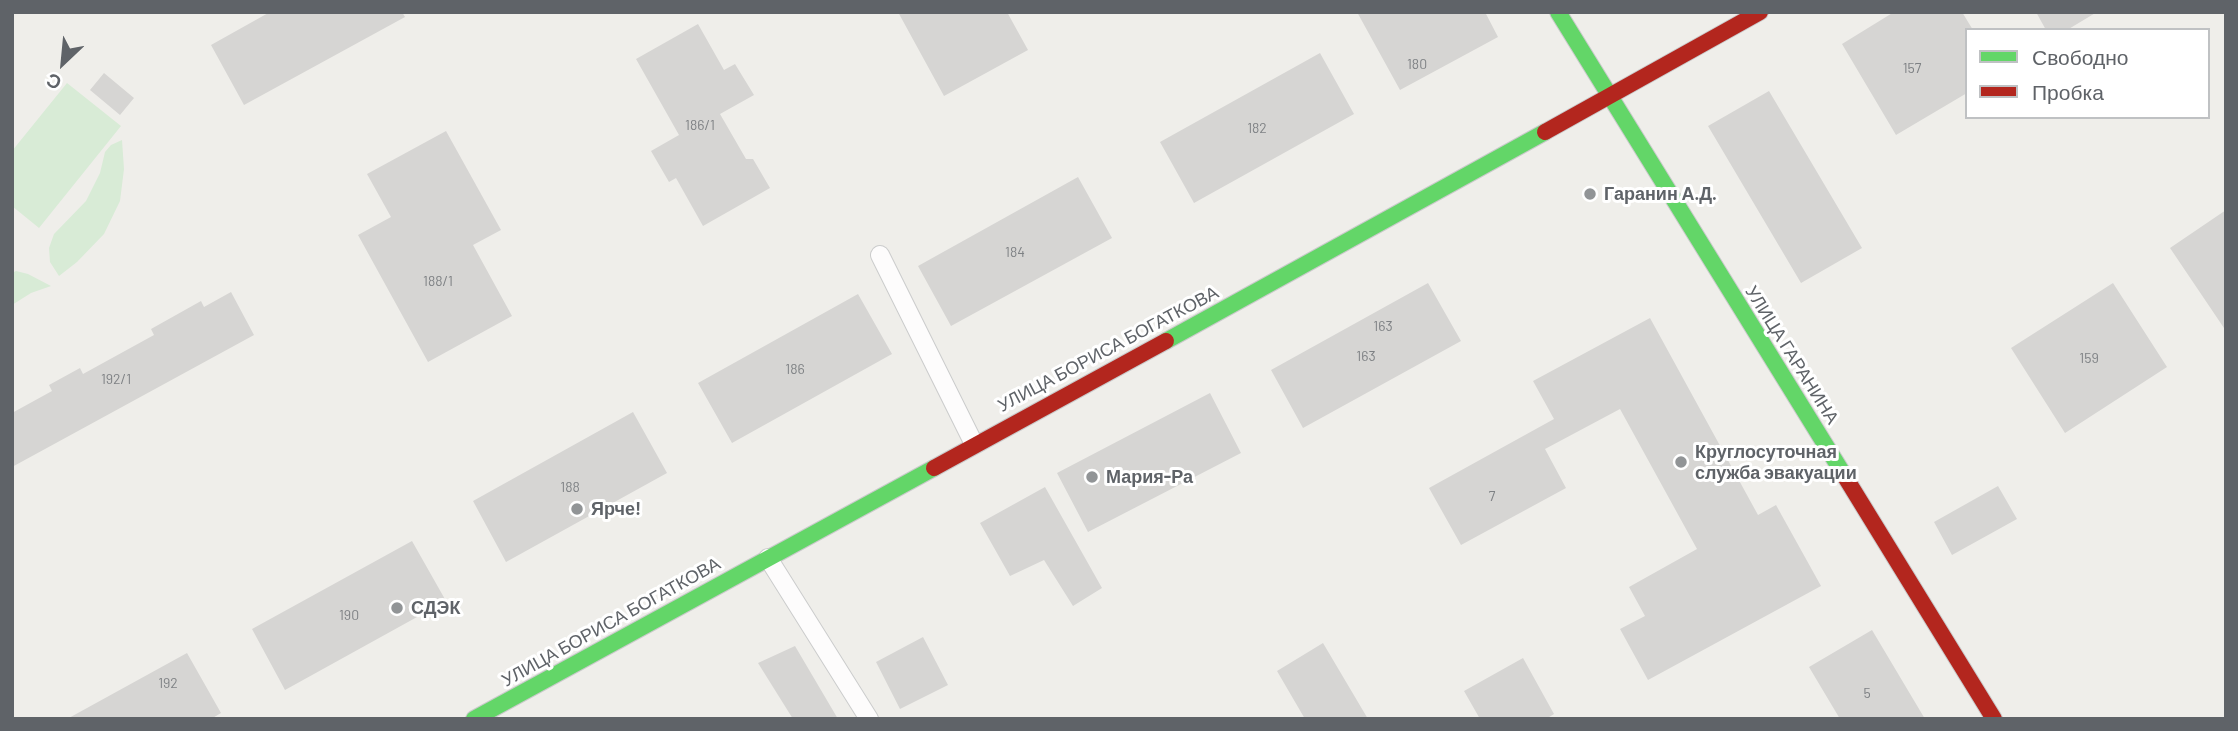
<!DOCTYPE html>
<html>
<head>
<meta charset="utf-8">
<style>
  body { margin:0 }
  #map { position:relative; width:2238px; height:731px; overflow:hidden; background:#efeeea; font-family:Barlow,sans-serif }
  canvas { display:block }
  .frame { position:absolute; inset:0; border:14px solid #5f6368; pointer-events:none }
  .legend { position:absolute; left:1965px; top:28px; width:245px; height:91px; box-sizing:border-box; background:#fff; border:2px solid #bfc1c3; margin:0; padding:9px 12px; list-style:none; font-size:21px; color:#5f6368 }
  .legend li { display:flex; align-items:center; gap:14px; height:35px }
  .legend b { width:35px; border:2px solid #bfc1c3 }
  .north { position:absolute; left:28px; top:28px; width:70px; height:70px; -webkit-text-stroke:5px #fff; paint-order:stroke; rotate:206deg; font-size:19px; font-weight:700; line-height:28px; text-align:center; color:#5f6368 }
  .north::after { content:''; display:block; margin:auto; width:24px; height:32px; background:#5f6368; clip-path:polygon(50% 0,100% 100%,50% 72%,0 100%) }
</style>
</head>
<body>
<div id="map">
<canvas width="2238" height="731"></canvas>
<div class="frame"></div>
<ul class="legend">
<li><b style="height:9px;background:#63d668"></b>Свободно</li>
<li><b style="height:9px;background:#b3261e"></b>Пробка</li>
</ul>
<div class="north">С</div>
</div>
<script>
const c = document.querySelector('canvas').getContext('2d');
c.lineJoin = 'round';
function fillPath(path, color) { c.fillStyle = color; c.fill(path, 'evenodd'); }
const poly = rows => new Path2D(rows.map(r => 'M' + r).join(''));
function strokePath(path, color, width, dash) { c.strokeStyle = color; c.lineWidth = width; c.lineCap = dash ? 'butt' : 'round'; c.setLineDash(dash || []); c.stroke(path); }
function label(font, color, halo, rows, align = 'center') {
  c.font = font + ' Barlow,sans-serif'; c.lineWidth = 6; c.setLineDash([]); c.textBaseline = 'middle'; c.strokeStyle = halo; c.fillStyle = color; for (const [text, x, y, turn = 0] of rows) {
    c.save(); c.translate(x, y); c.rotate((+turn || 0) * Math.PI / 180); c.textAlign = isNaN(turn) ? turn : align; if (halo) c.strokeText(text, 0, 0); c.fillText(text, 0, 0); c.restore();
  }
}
fillPath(poly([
  [67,83,121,126,39,228,12,206,12,151],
  [122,140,124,169,120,201,104,234,77,262,59,276,50,262,49,248,54,234,86,201,100,173,105,152,111,145],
  [16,271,28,274,51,286,31,293,12,305,12,273]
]), '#d8ebd6');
fillPath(poly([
  [270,12,402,12,405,17,244,105,211,45],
  [898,12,1007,12,1028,50,944,96],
  [1357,12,1485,12,1498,37,1400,90],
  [1894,12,1962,12,1973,30,1967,30,1967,93,1896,135,1842,44],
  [2036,12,2097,12,2067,30,2046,30],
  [698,24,724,70,735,64,754,95,720,114,746,159,753,159,770,188,703,226,676,178,669,182,651,151,679,135,636,59],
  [1320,53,1354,114,1194,203,1160,142],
  [104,73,134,98,120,115,90,90],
  [1769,91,1862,248,1801,283,1708,126],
  [446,131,501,230,473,245,512,316,428,362,358,235,391,217,367,174],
  [1078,177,1112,238,951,326,918,266],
  [2226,210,2226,331,2170,248],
  [1428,283,1461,341,1303,428,1271,370],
  [2113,283,2167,367,2065,433,2011,348],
  [231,292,254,335,12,467,12,413,52,391,49,385,80,368,83,374,154,335,151,329,201,301,204,307],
  [858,294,892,354,732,443,698,383],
  [1650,318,1758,515,1776,505,1821,586,1648,680,1620,629,1645,616,1629,587,1697,549,1620,409,1545,449,1566,488,1461,545,1429,488,1554,419,1533,381],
  [1210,393,1241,453,1088,532,1057,473],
  [633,412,667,473,506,562,473,501],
  [1998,486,2017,519,1952,555,1934,522],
  [1045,487,1102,588,1073,606,1044,560,1010,576,980,523],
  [412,541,446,601,285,690,252,629],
  [1872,630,1925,719,1840,719,1809,667],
  [923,637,948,685,900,709,876,662],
  [1323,643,1368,719,1305,719,1277,671],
  [795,646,838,719,793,719,758,663],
  [187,653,221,713,211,719,67,719],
  [1523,658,1554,714,1546,719,1480,719,1464,691]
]), '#d6d5d3');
const lane = poly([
  [880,255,974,444],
  [768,558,869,719]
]);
const fast = poly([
  [1558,12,1844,475],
  [1166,341,1545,132],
  [474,719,934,468]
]);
const jam = poly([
  [1545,132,1760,12],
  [934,468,1166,341],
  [1844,475,1994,719]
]);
strokePath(lane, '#cbcccc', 20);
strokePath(fast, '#cacacb', 18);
strokePath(jam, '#cacacb', 18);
strokePath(lane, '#fdfcfc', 18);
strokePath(fast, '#63d668', 16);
strokePath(jam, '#b3261e', 16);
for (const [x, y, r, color] of [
  [1590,194,7,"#919496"],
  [1681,462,7,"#919496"],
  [1092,477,7,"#919496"],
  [577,509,7,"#919496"],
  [397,608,7,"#919496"]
]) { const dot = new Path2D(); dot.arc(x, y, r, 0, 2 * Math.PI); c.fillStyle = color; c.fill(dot); strokePath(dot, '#fff', 2.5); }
label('14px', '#7e8184', null, [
  ["180",1417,64],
  ["157",1912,68],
  ["186/1",700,125],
  ["182",1257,128],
  ["184",1015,252],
  ["188/1",438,281],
  ["163",1383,326],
  ["163",1366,356],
  ["159",2089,358],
  ["186",795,369],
  ["192/1",116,379],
  ["188",570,487],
  ["7",1492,496],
  ["190",349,615],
  ["192",168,683],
  ["5",1867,693]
]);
label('bold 18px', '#5f6368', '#fff', [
  ["Гаранин А.Д.",1604,194],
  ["Круглосуточная",1695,452],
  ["служба эвакуации",1695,473],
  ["Мария-Ра",1106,477],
  ["Ярче!",591,509],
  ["СДЭК",411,608]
], 'left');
label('18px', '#5f6368', '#fff', [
  ["УЛИЦА БОРИСА БОГАТКОВА",1108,349,-28],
  ["УЛИЦА ГАРАНИНА",1792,355,58],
  ["УЛИЦА БОРИСА БОГАТКОВА",611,622,-29]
]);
</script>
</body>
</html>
